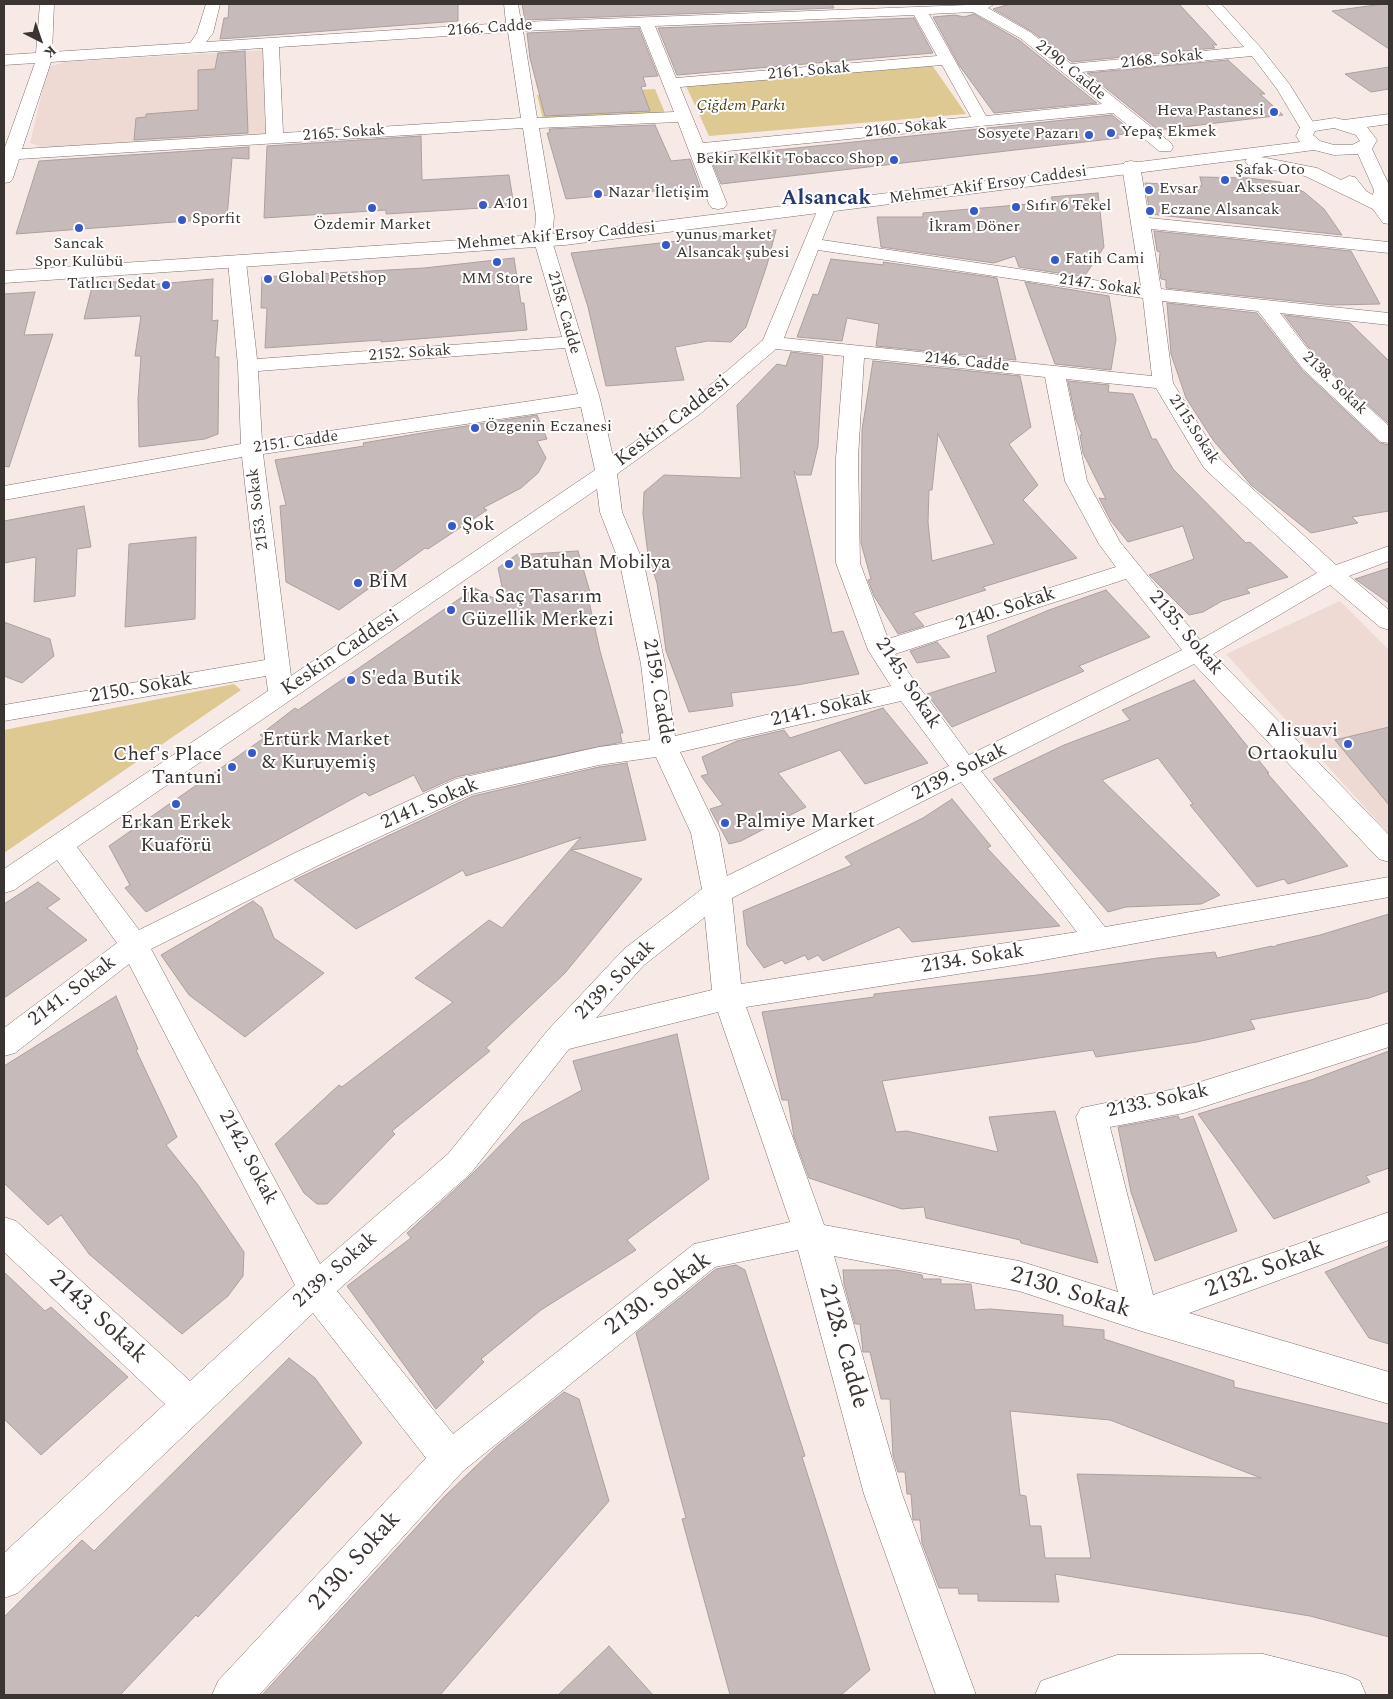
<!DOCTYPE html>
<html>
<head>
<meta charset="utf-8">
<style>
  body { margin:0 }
  #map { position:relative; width:1393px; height:1699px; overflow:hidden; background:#f7eae6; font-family:Spectral,serif }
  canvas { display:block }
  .frame { position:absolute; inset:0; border:5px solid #3a3533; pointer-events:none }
  .north { position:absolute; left:15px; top:15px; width:50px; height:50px; -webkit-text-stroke:4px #fff; paint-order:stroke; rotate:139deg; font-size:14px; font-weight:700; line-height:20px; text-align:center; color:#3a3533 }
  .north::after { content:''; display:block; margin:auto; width:18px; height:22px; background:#3a3533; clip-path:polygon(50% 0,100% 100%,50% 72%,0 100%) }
</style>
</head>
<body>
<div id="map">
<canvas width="1393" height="1699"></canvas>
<div class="frame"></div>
<div class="north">K</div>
</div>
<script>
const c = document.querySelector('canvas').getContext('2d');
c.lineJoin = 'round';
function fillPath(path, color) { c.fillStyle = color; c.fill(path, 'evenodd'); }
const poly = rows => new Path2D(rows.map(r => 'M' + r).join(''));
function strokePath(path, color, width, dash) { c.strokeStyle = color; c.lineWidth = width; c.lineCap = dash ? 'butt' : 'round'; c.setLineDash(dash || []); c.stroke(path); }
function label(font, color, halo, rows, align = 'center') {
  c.font = font + ' Spectral,serif'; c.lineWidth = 4; c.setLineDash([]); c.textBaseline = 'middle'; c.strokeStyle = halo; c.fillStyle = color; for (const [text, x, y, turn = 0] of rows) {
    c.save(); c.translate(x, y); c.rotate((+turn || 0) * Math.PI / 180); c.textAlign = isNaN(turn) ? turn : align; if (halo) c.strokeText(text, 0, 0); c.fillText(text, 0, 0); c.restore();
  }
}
fillPath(poly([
  [264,50,265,134,47,149,30,143,48,67,64,62],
  [1340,601,1389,650,1389,834,1226,654]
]), '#eedad3');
fillPath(poly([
  [932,65,966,114,709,136,686,86],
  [655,89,665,113,543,119,537,95],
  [234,684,241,690,4,853,4,730]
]), '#ddc991');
const building = poly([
  [229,4,458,4,458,21,220,39,224,18,228,18,229,4],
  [522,4,832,4,834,8,525,20,522,4],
  [1010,4,1179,4,1217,45,1212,45,1215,48,1072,62,1031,31,993,9,1010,4],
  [1389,4,1389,49,1332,11,1383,4,1389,4],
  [974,14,1019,40,1097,103,994,113,959,65,933,17,955,15,964,17,974,14],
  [914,18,933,53,677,75,658,28,914,18],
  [639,28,658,76,643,77,646,86,641,87,650,111,545,116,530,58,527,33,639,28],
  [245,51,248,133,134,140,136,118,146,117,146,114,198,110,198,70,215,69,218,53,245,51],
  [1228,60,1265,94,1260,94,1283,115,1158,130,1087,73,1228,60],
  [1389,67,1389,89,1371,92,1345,74,1389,67],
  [1112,115,1134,133,1117,135,1119,138,721,184,710,157,1112,115],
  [655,125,671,161,690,159,700,187,566,199,547,133,550,133,549,129,655,125],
  [421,136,422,180,509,175,514,206,386,214,386,210,264,218,267,146,421,136],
  [249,147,249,159,232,158,227,218,16,234,39,161,249,147],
  [1200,177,1249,178,1280,182,1304,192,1324,209,1342,235,1150,214,1145,183,1202,186,1200,177],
  [1098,193,1104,247,1084,277,1019,267,1015,256,994,263,881,247,877,217,923,217,923,213,1053,202,1051,197,1098,193],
  [776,230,767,265,746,327,731,342,708,341,675,347,684,380,606,386,588,307,571,253,776,230],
  [1154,231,1351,251,1380,304,1333,305,1166,288,1166,280,1161,279,1159,265,1160,252,1157,251,1154,231],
  [514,258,521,303,524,303,527,330,381,342,381,340,265,348,267,308,261,308,262,277,424,268,514,258],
  [831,259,884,265,883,262,997,278,1016,360,876,346,879,324,847,318,842,341,797,337,813,294,818,295,831,259],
  [213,279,212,321,218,320,215,357,219,357,218,434,205,439,139,447,138,399,141,356,135,356,141,316,84,319,93,283,149,280,148,285,213,279],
  [1025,282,1109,296,1116,339,1111,370,1055,364,1025,282],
  [35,292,24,335,53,334,9,467,4,466,4,294,35,292],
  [1167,303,1257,313,1302,370,1380,443,1389,445,1389,511,1352,517,1358,523,1311,533,1251,485,1213,440,1186,398,1171,354,1167,303],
  [1284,315,1350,323,1389,361,1389,424,1318,360,1284,315],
  [791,352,823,356,818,446,811,475,797,475,794,471,832,633,843,631,859,674,797,685,731,693,733,706,689,712,666,651,657,583,648,555,643,514,644,492,664,475,741,478,737,405,777,364,786,366,791,352],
  [873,361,1020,376,1031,427,1009,444,1038,485,1023,500,1077,558,983,587,986,590,913,613,924,626,898,634,874,596,868,580,871,579,861,543,862,430,873,361],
  [938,434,994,544,932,561,928,522,929,490,932,490,938,434],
  [1068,381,1109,385,1108,392,1133,394,1152,439,1156,439,1173,469,1246,543,1250,542,1288,577,1246,589,1250,593,1222,601,1203,612,1189,615,1149,575,1194,559,1183,526,1128,542,1111,521,1099,498,1106,499,1083,453,1080,435,1082,435,1076,420,1068,381],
  [537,415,547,439,537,441,546,458,538,473,521,488,483,508,487,510,428,549,425,548,339,610,286,582,280,506,286,505,275,460,364,446,363,443,434,431,537,415],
  [84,506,91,547,77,549,75,596,34,602,36,557,4,563,4,521,84,506],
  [196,537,195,619,125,627,129,544,196,537],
  [578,551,590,592,587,592,600,651,623,733,620,733,622,742,456,777,423,792,414,775,369,796,365,792,146,912,125,888,130,885,109,846,264,738,260,735,295,708,298,710,475,588,506,605,498,568,516,555,578,551],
  [1389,568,1389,603,1355,579,1389,568],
  [1106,590,1150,637,1079,666,1084,671,952,727,927,694,996,672,987,636,1049,610,1106,590],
  [4,622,50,639,54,656,22,683,4,676,4,622],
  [937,642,950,657,917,663,910,651,937,642],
  [1194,680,1269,773,1267,773,1348,866,1288,884,1284,879,1257,887,1190,805,1193,804,1158,758,1102,780,1220,895,1201,904,1126,907,1108,912,993,779,1064,745,1130,720,1122,710,1194,680],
  [883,708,928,763,865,784,840,750,778,773,806,807,741,841,729,844,710,809,723,805,701,776,708,774,702,757,737,741,784,730,790,738,883,708],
  [1389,727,1389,805,1335,740,1389,727],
  [627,763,646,840,571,850,642,879,565,973,486,1048,490,1051,392,1131,395,1134,327,1204,317,1204,304,1193,275,1144,339,1085,342,1087,453,1002,415,978,489,920,502,928,581,837,466,876,463,870,356,929,294,880,473,796,599,767,627,763],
  [952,799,991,846,987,848,1060,926,912,942,899,927,823,961,818,955,808,960,805,955,785,964,782,960,764,968,747,945,743,911,852,865,845,857,923,818,952,799],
  [38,882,60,899,47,908,87,940,4,998,4,904,38,882],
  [253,901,262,908,274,938,324,973,245,1037,189,995,161,955,253,901],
  [1389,914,1389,991,1369,998,1250,1020,1255,1029,1197,1042,1096,1057,1093,1050,882,1081,896,1132,907,1131,998,1152,989,1117,1055,1111,1098,1263,1021,1243,1020,1240,926,1218,924,1207,902,1209,809,1178,794,1137,788,1100,782,1100,762,1012,874,997,874,994,1037,975,1158,958,1215,952,1217,958,1272,946,1274,947,1277,945,1320,935,1389,914],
  [116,996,138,1049,136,1050,177,1137,166,1145,198,1185,244,1252,243,1276,228,1296,182,1334,89,1254,61,1215,48,1225,4,1183,4,1066,116,996],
  [677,1034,709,1179,627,1240,636,1250,541,1310,481,1359,484,1362,436,1409,347,1286,411,1238,407,1233,471,1175,522,1123,582,1090,573,1061,677,1034],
  [1389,1051,1389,1168,1366,1176,1370,1182,1274,1219,1198,1114,1311,1080,1389,1051],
  [1178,1116,1180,1120,1193,1116,1237,1231,1155,1261,1131,1192,1118,1127,1178,1116],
  [1389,1246,1389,1344,1369,1338,1325,1272,1389,1246],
  [736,1265,745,1270,805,1456,802,1457,870,1670,841,1695,730,1695,682,1519,686,1518,636,1333,716,1269,736,1265],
  [843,1270,896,1270,922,1275,923,1279,941,1279,941,1284,971,1284,975,1310,990,1309,1063,1315,1063,1326,1104,1330,1104,1339,1234,1381,1234,1387,1389,1424,1389,1637,1310,1616,1055,1574,1059,1602,978,1601,978,1594,959,1594,958,1588,939,1588,922,1543,920,1520,913,1520,911,1494,907,1494,905,1472,898,1472,893,1456,890,1399,881,1399,870,1352,863,1352,860,1324,855,1324,844,1284,843,1270],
  [1010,1411,1110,1420,1261,1478,1077,1474,1091,1558,1045,1558,1041,1526,1030,1526,1026,1496,1020,1495,1010,1411],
  [4,1272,45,1311,51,1307,128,1377,41,1455,4,1419,4,1272],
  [289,1358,315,1378,362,1443,198,1617,196,1615,120,1695,4,1695,4,1617,82,1540,94,1551,289,1358],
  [564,1392,579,1399,609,1501,440,1695,262,1695,445,1496,496,1447,564,1392],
  [609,1646,653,1695,558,1695,609,1646]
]);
fillPath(building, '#c7babb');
strokePath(building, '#ac9fa0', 1);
const minor = poly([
  [40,4,54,4,52,52,190,43,197,33,206,4,220,4,213,33,206,42,506,23,504,4,518,4,521,22,994,4,988,8,1030,32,1071,64,1244,47,1206,4,1221,4,1261,48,1290,85,1316,127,1314,131,1302,131,1277,89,1252,56,1082,72,1171,143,1173,147,1171,151,1159,151,1113,113,707,153,727,204,724,208,718,209,712,208,709,204,678,122,539,128,554,216,552,241,600,399,613,457,686,406,763,340,820,204,826,203,832,204,835,208,822,240,1141,287,1122,166,1125,162,1131,161,1137,162,1140,166,1149,218,1389,242,1389,253,1151,229,1161,289,1389,313,1389,325,1280,313,1317,361,1389,426,1389,443,1381,442,1303,369,1258,311,1162,301,1173,383,1220,459,1336,565,1389,546,1389,561,1349,576,1389,610,1389,630,1380,627,1330,585,1213,654,1389,835,1389,862,1379,859,1194,664,981,771,1105,927,1389,877,1389,897,1022,964,746,1007,824,1225,1019,1261,1118,1292,1076,1117,1081,1108,1184,1087,1389,1023,1389,1047,1184,1113,1110,1127,1153,1295,1389,1212,1389,1240,1189,1313,1389,1372,1389,1404,1141,1331,1019,1291,834,1256,902,1494,976,1695,936,1695,864,1494,798,1250,715,1267,463,1471,259,1695,212,1695,218,1681,426,1458,313,1313,18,1593,4,1598,4,1553,165,1404,4,1252,4,1217,16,1221,190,1381,295,1285,129,964,15,1053,4,1056,4,1028,117,943,57,860,14,890,4,893,4,869,268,691,266,676,4,721,4,705,265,660,242,457,4,500,4,486,241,444,238,366,228,262,230,258,244,258,246,262,257,359,562,337,534,241,536,216,523,128,19,159,13,178,10,182,4,183,4,150,35,63,4,65,4,55,36,53,40,4],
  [973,12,1020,38,1102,104,986,116,929,14,973,12],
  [914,15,937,56,676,78,655,26,914,15],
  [640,26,674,112,537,118,523,31,640,26],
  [508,32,521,118,283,133,279,47,508,32],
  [263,48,266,134,22,149,51,62,263,48],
  [942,65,971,117,703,143,680,87,942,65],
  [818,250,1143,298,1152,376,784,338,818,250],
  [565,348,578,394,262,441,258,371,565,348],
  [776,349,844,356,836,458,836,563,868,650,891,686,675,736,665,664,644,564,622,512,617,474,700,414,776,349],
  [864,358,1045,377,1065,481,1099,544,1116,567,888,639,860,563,858,458,864,358],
  [1066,379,1156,388,1204,468,1317,573,1200,640,1120,542,1087,481,1066,379],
  [581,407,595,470,291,676,263,454,581,407],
  [597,489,600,512,620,564,641,664,650,740,599,747,456,779,301,850,139,930,77,847,597,489],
  [1126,579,1182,650,969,755,895,654,1126,579],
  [901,701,949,766,727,876,719,833,680,752,901,701],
  [656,757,691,833,702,889,624,949,548,1030,448,1154,320,1264,151,949,321,864,472,794,599,765,656,757],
  [961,782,1077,932,741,984,732,898,961,782],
  [705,917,712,990,596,1018,644,965,705,917],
  [718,1012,790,1222,694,1244,453,1434,337,1291,470,1174,569,1049,718,1012],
  [1263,1654,1346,1675,1360,1681,1366,1695,1035,1695,1041,1681,1117,1655,1263,1654]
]);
const tertiary = poly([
  [1389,114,1389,124,1367,127,1377,140,1372,149,1389,185,1389,224,1383,223,1373,209,1305,176,1248,165,1245,161,1247,159,565,245,4,283,4,271,565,233,1300,142,1296,136,1302,123,1335,118,1344,120,1389,114],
  [1334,128,1356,135,1360,141,1352,145,1334,145,1320,141,1313,135,1315,131,1334,128],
  [1314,150,1334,155,1358,154,1374,190,1373,195,1366,191,1355,177,1349,176,1341,180,1317,168,1261,157,1314,150]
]);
strokePath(minor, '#7c716e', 1);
strokePath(tertiary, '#7c716e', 1);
fillPath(minor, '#fff');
fillPath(tertiary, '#fff');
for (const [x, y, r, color] of [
  [1274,112,5,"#3758c9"],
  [1111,133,5,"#3758c9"],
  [1089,135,5,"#3758c9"],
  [894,160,5,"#3758c9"],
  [1225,180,5,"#3758c9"],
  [1149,190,5,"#3758c9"],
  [598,194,5,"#3758c9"],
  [483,205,5,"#3758c9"],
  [1016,207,5,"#3758c9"],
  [372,208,5,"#3758c9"],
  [974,211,5,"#3758c9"],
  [1150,211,5,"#3758c9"],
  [182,220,5,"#3758c9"],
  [79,228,5,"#3758c9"],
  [666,245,5,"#3758c9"],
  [1055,260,5,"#3758c9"],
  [497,262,5,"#3758c9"],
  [268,279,5,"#3758c9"],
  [166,285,5,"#3758c9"],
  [475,428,5,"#3758c9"],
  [452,526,5,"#3758c9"],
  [509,564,5,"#3758c9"],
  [358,583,5,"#3758c9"],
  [451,610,5,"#3758c9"],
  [351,680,5,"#3758c9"],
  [1348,744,5,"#3758c9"],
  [252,753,5,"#3758c9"],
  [232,767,5,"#3758c9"],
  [176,804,5,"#3758c9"],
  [725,823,5,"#3758c9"]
]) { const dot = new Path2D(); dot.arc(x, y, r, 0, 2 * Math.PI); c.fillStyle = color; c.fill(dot); strokePath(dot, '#fff', 2); }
label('16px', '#3a3533', '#fff', [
  ["2166. Cadde",490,29,-4],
  ["2168. Sokak",1162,60,-6],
  ["2190. Cadde",1070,71,39],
  ["2161. Sokak",809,72,-5],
  ["2160. Sokak",906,129,-6],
  ["2165. Sokak",344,134,-4],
  ["Mehmet Akif Ersoy Caddesi",988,186,-8],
  ["Mehmet Akif Ersoy Caddesi",556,237,-5],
  ["2147. Sokak",1100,286,8],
  ["2158. Cadde",563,313,74],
  ["2152. Sokak",410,354,-4],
  ["2146. Cadde",967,363,6],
  ["2138. Sokak",1334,384,44],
  ["2115.Sokak",1193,430,57],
  ["2151. Cadde",296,443,-8],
  ["2153. Sokak",259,509,-97]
]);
label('italic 16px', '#4c401b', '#fff', [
  ["Çiğdem Parkı",741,107]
]);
label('16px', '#3a3533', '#fff', [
  ["Heva Pastanesi",1264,112,"right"],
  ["Yepaş Ekmek",1121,133],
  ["Sosyete Pazarı",1079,135,"right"],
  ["Bekir Kelkit Tobacco Shop",884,160,"right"],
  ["Şafak Oto",1235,171],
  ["Aksesuar",1235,189],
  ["Evsar",1159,190],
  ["Nazar İletişim",608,194],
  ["A101",493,205],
  ["Sıfır 6 Tekel",1026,207],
  ["Eczane Alsancak",1160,211],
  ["Sporfit",192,220],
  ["Özdemir Market",372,226,"center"],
  ["İkram Döner",974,228,"center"],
  ["yunus market",676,236],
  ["Alsancak şubesi",676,254],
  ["Sancak",79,245,"center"],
  ["Spor Kulübü",79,263,"center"],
  ["Fatih Cami",1065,260],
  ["Global Petshop",278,279],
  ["MM Store",497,280,"center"],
  ["Tatlıcı Sedat",156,285,"right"],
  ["Özgenin Eczanesi",485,428]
], 'left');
label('20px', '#3a3533', '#fff', [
  ["Keskin Caddesi",673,422,-37],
  ["2140. Sokak",1006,610,-18],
  ["2135. Sokak",1185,634,50],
  ["Keskin Caddesi",341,654,-34],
  ["2145. Sokak",907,684,57],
  ["2150. Sokak",141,689,-10],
  ["2159. Cadde",657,692,80],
  ["2141. Sokak",822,710,-13],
  ["2139. Sokak",960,773,-27],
  ["2141. Sokak",430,805,-23],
  ["2134. Sokak",973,960,-9],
  ["2139. Sokak",616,981,-45],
  ["2141. Sokak",73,992,-37],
  ["2133. Sokak",1158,1102,-12],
  ["2142. Sokak",247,1158,62],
  ["2139. Sokak",336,1271,-41]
]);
label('20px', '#3a3533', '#fff', [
  ["Şok",462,526],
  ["Batuhan Mobilya",519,564],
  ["BİM",368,583],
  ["İka Saç Tasarım",461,598],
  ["Güzellik Merkezi",461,621],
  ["S'eda Butik",361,680],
  ["Alisuavi",1338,732,"right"],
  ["Ortaokulu",1338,755,"right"],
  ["Ertürk Market",262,741],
  ["& Kuruyemiş",262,764],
  ["Chef's Place",222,756,"right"],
  ["Tantuni",222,779,"right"],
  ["Palmiye Market",735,823],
  ["Erkan Erkek",176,824,"center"],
  ["Kuaförü",176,847,"center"]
], 'left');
label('bold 21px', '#263972', '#fff', [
  ["Alsancak",826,200]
]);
label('24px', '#3a3533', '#fff', [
  ["2132. Sokak",1265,1271,-20],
  ["2130. Sokak",1070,1294,17],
  ["2130. Sokak",659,1295,-36],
  ["2143. Sokak",97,1318,43],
  ["2128. Cadde",842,1347,74],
  ["2130. Sokak",356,1562,-48]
]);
</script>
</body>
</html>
